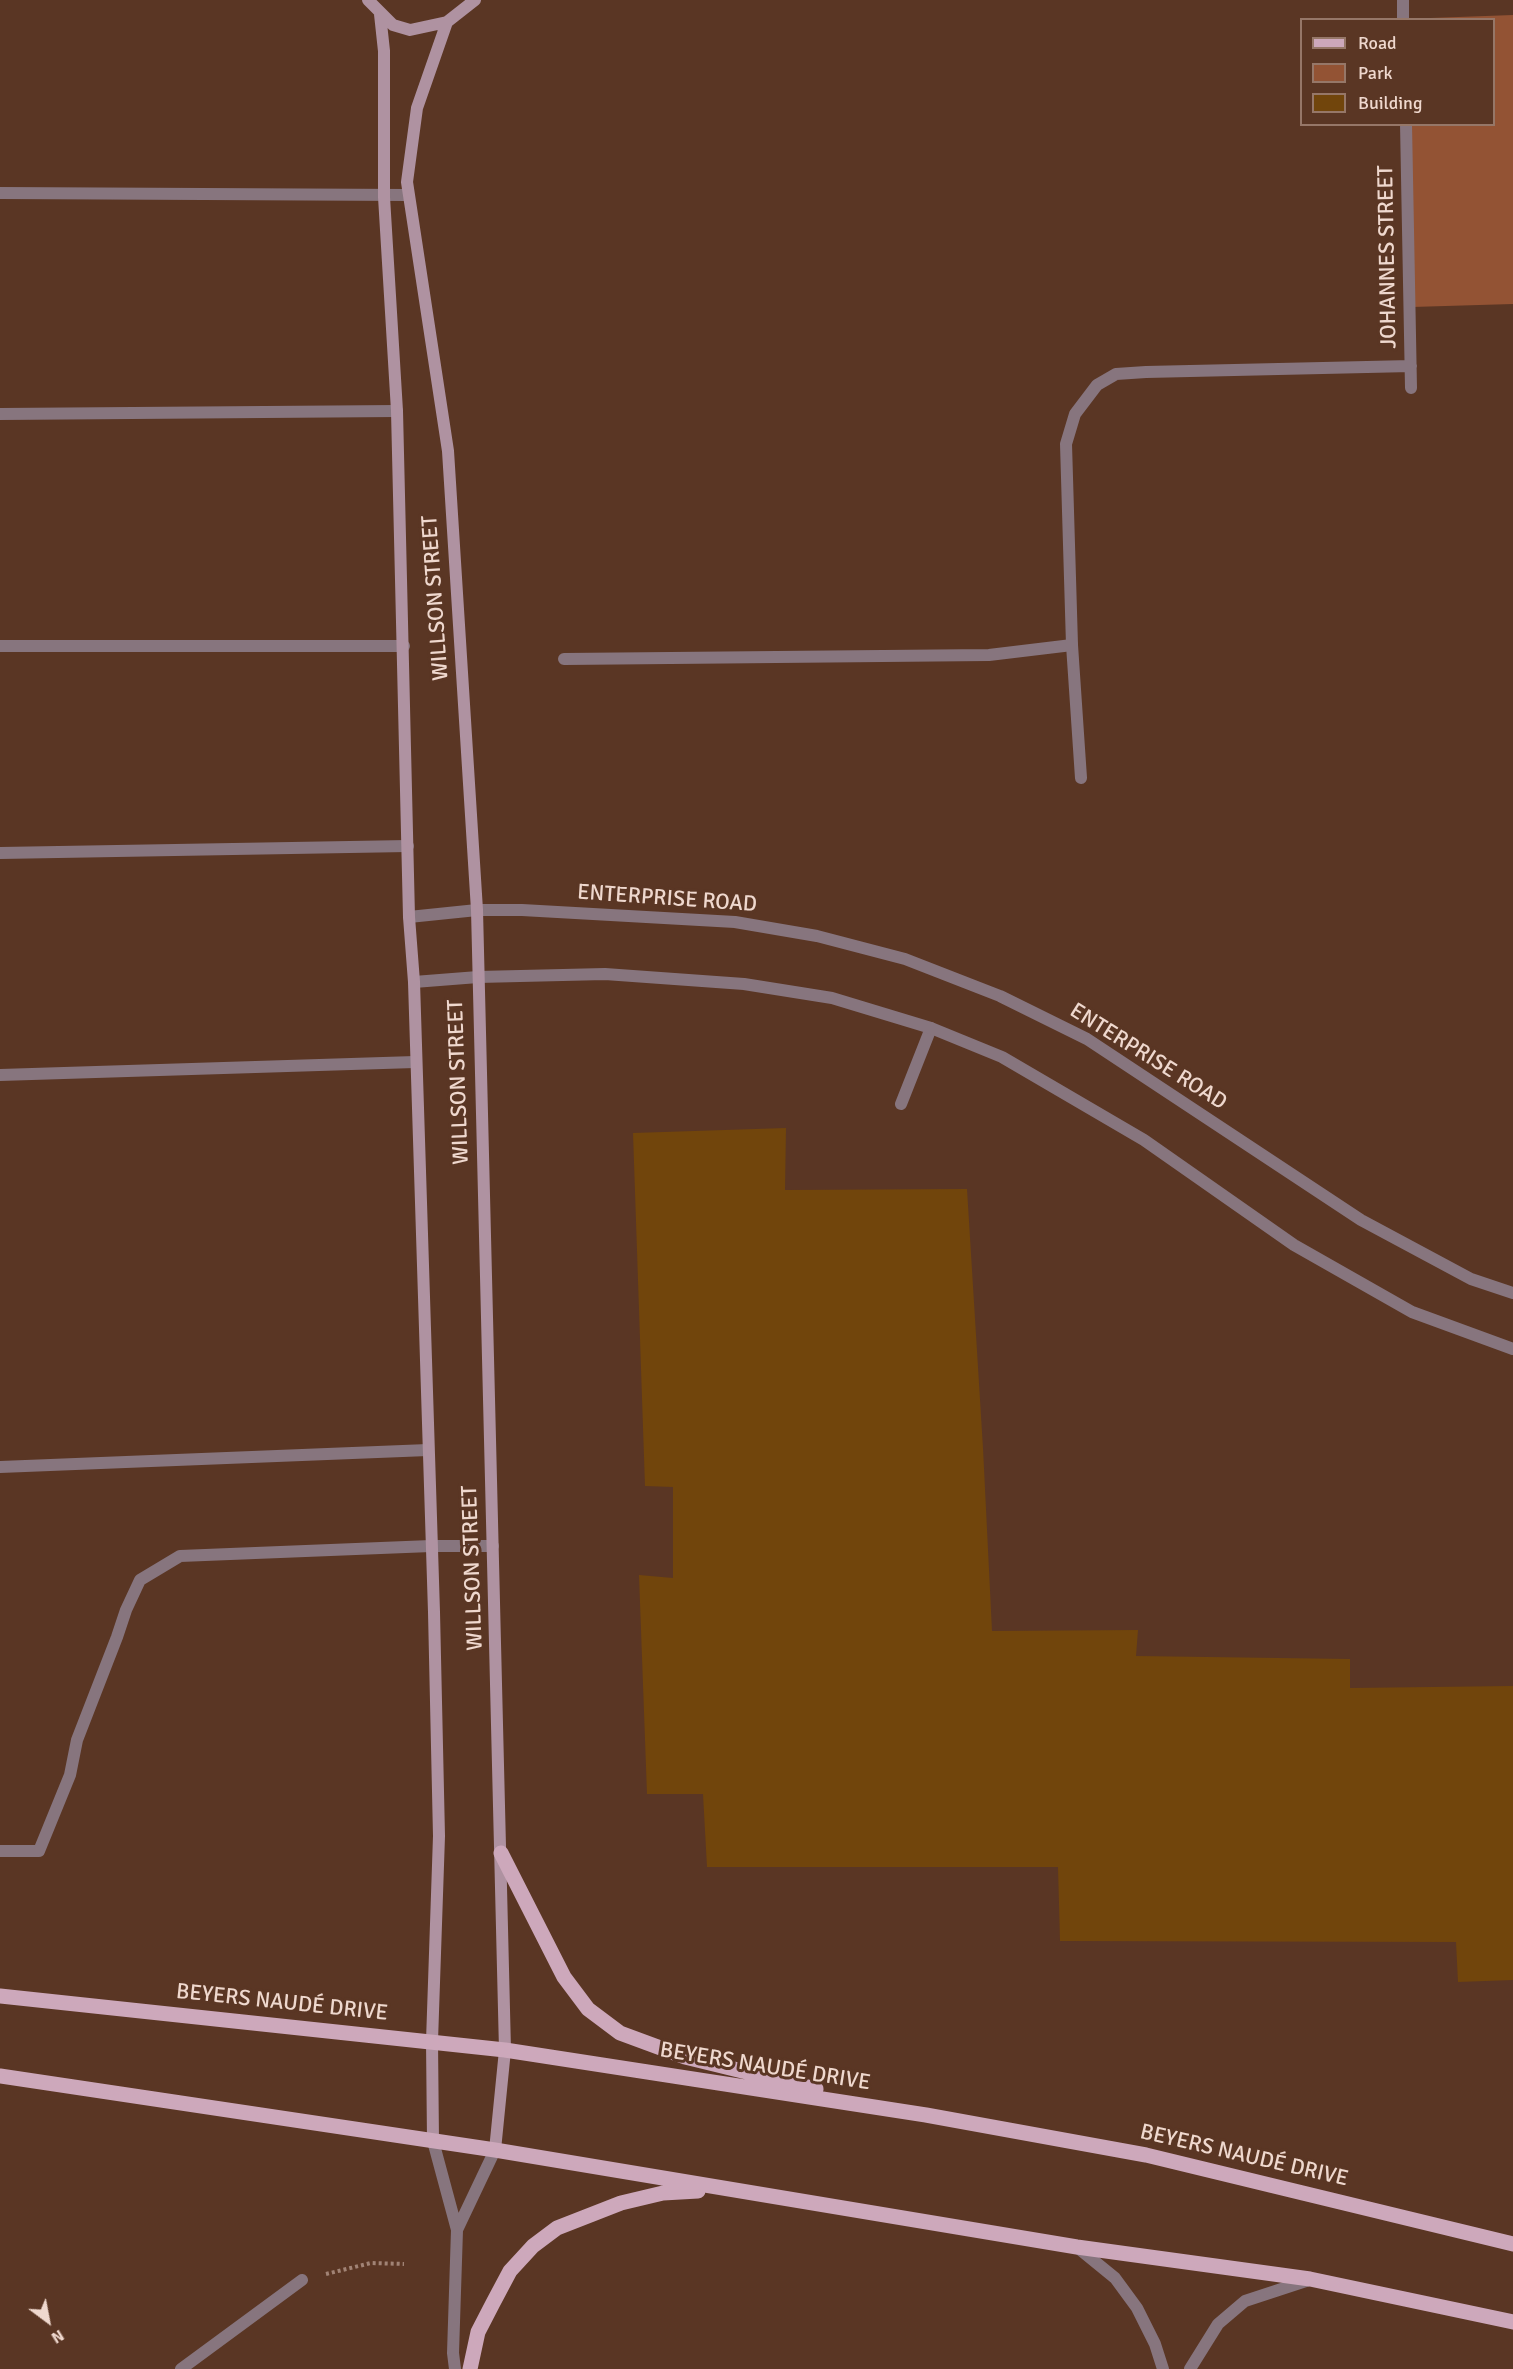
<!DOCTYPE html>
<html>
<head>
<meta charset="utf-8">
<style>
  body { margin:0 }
  #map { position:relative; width:1513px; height:2369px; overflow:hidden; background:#5a3624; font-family:Signika,sans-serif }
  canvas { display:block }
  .legend { position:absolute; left:1300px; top:18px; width:195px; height:108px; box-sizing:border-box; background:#5a3624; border:2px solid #967768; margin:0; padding:8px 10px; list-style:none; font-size:18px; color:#efd8ce }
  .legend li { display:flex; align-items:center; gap:12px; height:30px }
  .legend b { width:30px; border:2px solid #967768 }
  .north { position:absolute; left:18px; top:2291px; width:60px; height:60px; -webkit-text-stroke:4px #5a3624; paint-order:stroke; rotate:148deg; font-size:16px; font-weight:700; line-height:24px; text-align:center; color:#efd8ce }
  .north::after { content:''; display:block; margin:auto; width:21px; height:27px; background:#efd8ce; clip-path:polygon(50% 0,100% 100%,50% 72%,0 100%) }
</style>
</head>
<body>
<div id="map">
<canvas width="1513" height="2369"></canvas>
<ul class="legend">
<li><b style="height:8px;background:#cda8bb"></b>Road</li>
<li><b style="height:16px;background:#935334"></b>Park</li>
<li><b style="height:16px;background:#71450c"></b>Building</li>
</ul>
<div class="north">N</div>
</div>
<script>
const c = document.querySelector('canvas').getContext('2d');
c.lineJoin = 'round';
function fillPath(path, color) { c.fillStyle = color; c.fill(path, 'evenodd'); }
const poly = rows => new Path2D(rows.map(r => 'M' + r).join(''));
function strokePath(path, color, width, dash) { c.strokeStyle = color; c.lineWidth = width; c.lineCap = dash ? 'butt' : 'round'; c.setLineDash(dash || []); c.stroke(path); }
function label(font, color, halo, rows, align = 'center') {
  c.font = font + ' Signika,sans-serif'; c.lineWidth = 6; c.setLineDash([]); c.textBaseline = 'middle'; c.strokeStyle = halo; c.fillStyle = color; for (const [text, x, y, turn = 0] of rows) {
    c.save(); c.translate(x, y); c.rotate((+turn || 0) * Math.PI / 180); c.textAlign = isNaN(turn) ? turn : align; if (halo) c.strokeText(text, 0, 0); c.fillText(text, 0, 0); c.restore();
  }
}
fillPath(poly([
  [1513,15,1513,304,1412,307,1406,125,1494,124,1494,20,1403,19]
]), '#935334');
fillPath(poly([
  [786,1128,785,1190,967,1189,983,1448,992,1631,1138,1630,1136,1656,1350,1659,1350,1688,1513,1686,1513,1980,1458,1982,1456,1942,1060,1941,1058,1867,707,1867,703,1794,647,1794,639,1575,673,1578,673,1487,645,1486,633,1133]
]), '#71450c');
strokePath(poly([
  [326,2274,371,2263,404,2264]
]), '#a18375', 4, [3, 3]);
strokePath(poly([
  [0,193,408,195],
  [0,414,397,411],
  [0,646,404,646],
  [564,659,989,655,1072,645],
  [0,853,408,846],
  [0,1075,415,1062],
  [901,1104,931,1028],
  [0,1467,428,1450],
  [0,1851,39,1851,70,1775,77,1740,117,1637,126,1610,140,1580,180,1556,431,1546,493,1546],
  [1077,2247,1115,2278,1137,2308,1155,2344,1163,2369],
  [1190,2369,1218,2324,1245,2301,1309,2280]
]), '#87757e', 12);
strokePath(poly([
  [1403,0,1403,20],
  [1406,124,1411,388],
  [1081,778,1072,645,1066,444,1075,414,1097,385,1116,374,1146,372,1411,366],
  [409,917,477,910,522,910,735,922,817,936,905,959,1000,996,1087,1039,1361,1220,1471,1279,1513,1293],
  [414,982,478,977,605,974,744,984,832,998,931,1028,1002,1057,1144,1140,1294,1245,1412,1312,1513,1349],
  [433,2141,457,2230,453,2353,455,2369],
  [457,2230,495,2150],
  [181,2369,302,2280]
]), '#87757e', 12);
strokePath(poly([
  [368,0,393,25,410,30,447,22,475,0],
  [380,14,384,51,384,197,397,411,409,917,414,982,434,1612,439,1836,432,2041,433,2141],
  [447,22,417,108,407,182,448,451,477,910,505,2050,495,2150]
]), '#af92a1', 12);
strokePath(poly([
  [501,1853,564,1977,588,2009,620,2033,685,2057,816,2089],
  [0,1996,505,2050,926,2115,1146,2155,1513,2244],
  [0,2076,495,2150,1077,2247,1310,2279,1513,2322],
  [470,2369,478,2332,493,2303,510,2271,533,2246,557,2228,621,2203,663,2193,698,2191]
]), '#cda8bb', 15);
label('22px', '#efd8ce', '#5a3624', [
  ["JOHANNES STREET",1388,257,-91],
  ["WILLSON STREET",436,598,-94],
  ["ENTERPRISE ROAD",667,899,4],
  ["ENTERPRISE ROAD",1148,1057,32],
  ["WILLSON STREET",459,1082,-92],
  ["WILLSON STREET",473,1568,-92],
  ["BEYERS NAUDÉ DRIVE",282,2003,6],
  ["BEYERS NAUDÉ DRIVE",765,2067,9],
  ["BEYERS NAUDÉ DRIVE",1244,2156,13]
]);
</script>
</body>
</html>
